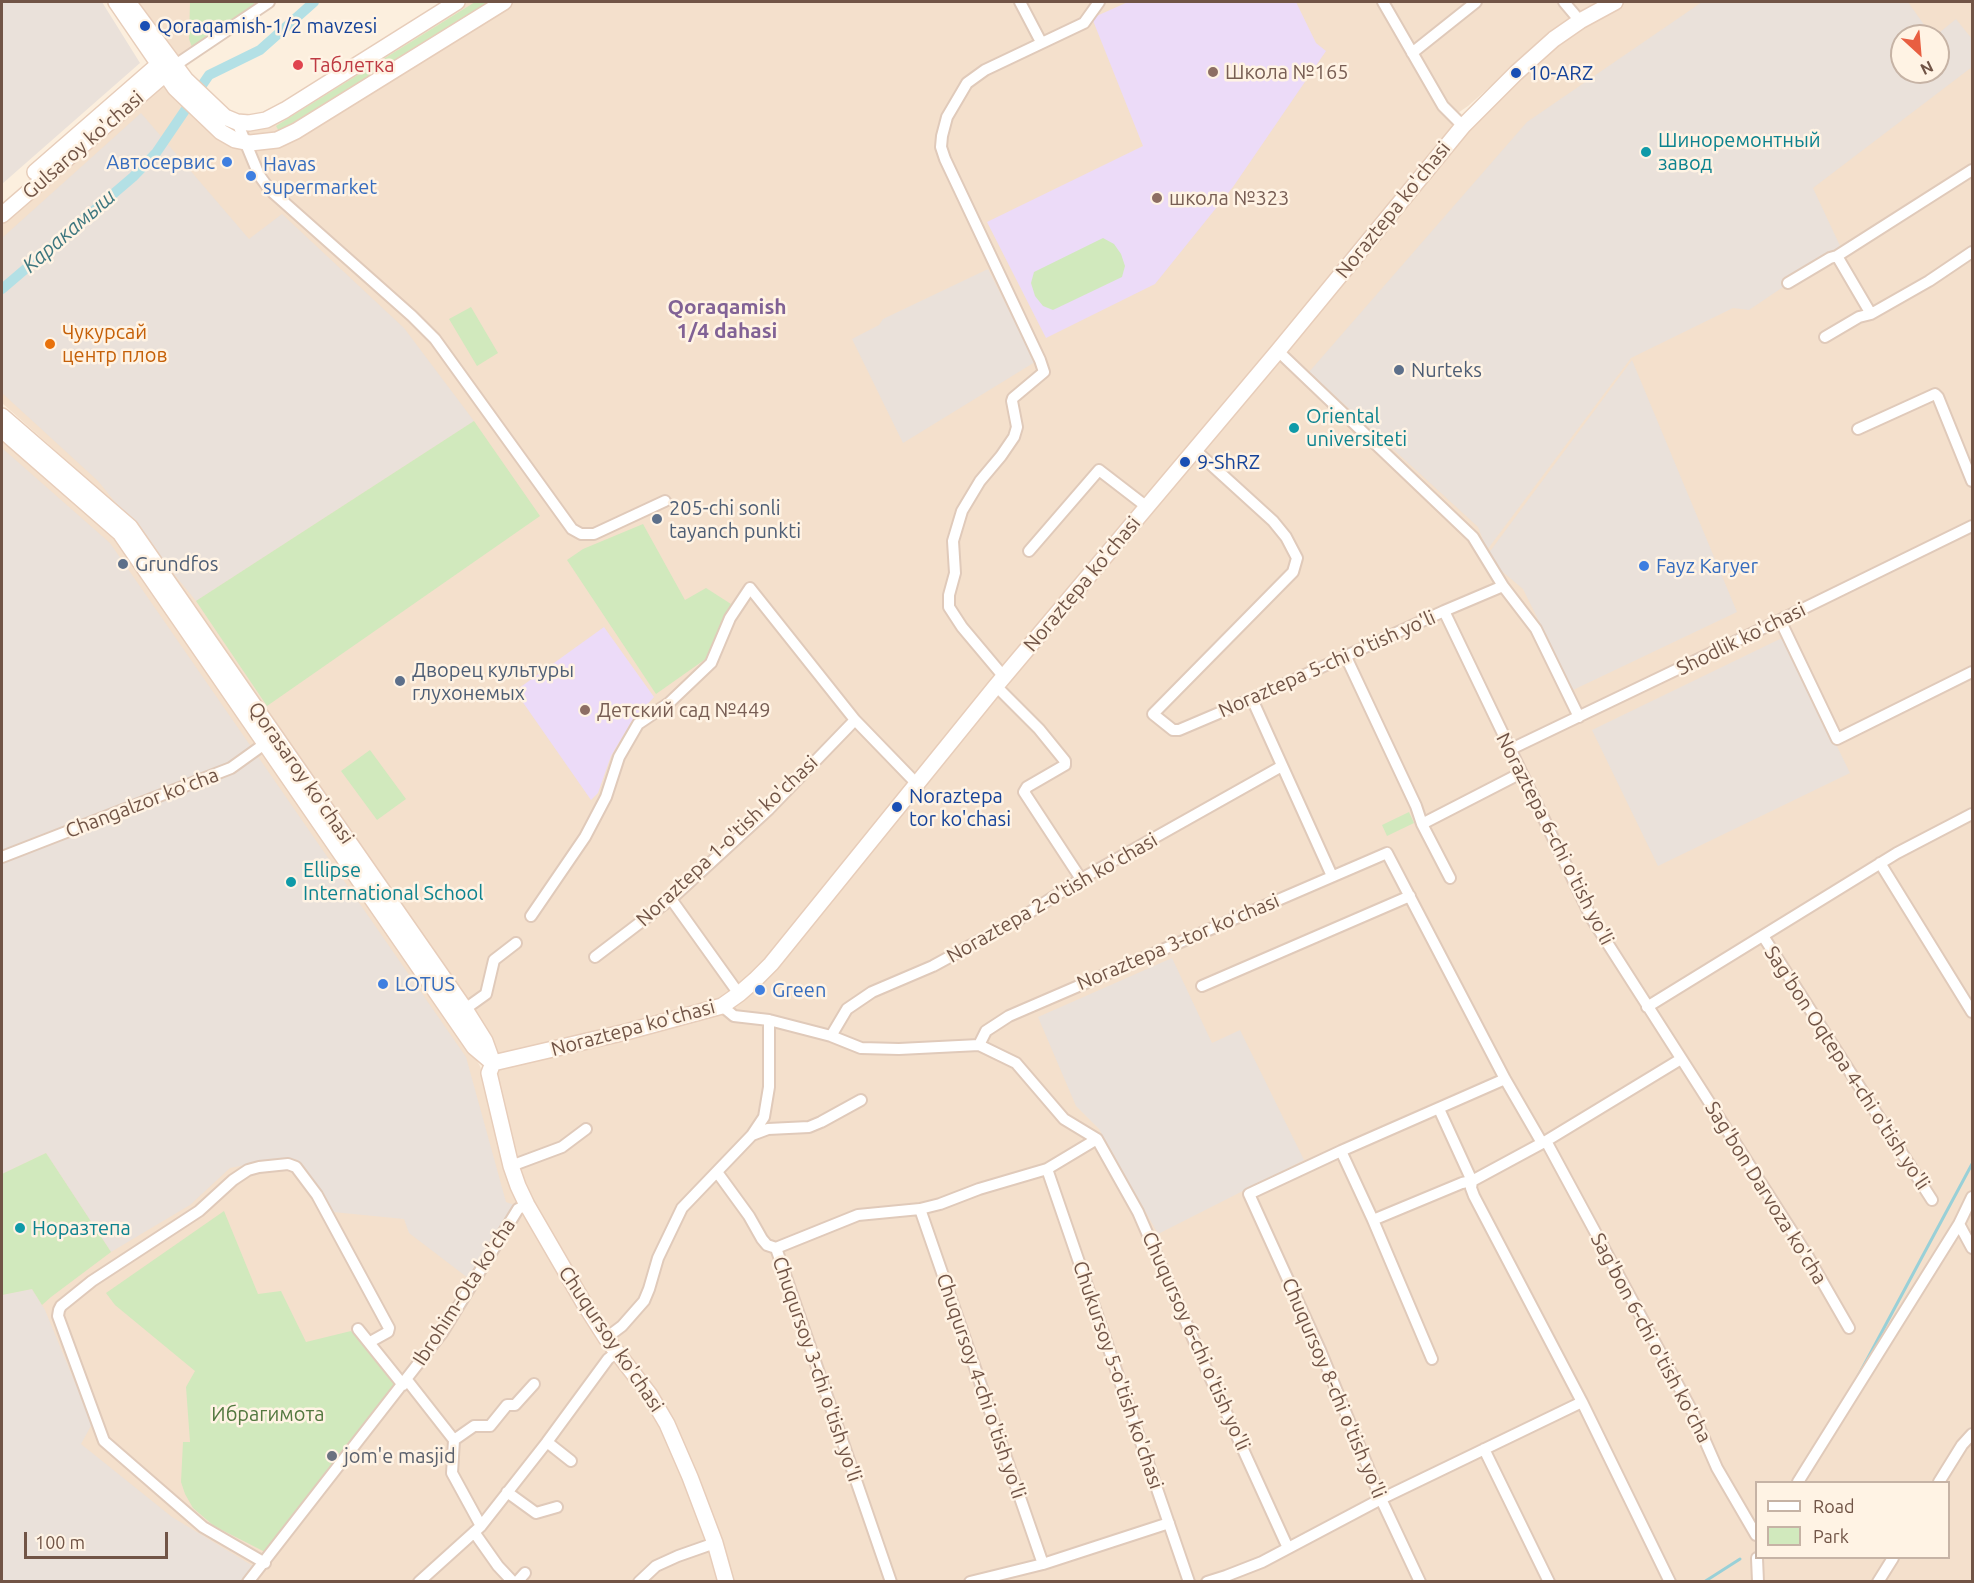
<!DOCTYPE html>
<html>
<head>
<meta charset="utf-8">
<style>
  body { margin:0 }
  #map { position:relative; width:1974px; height:1583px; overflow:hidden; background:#fcefde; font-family:Ubuntu,sans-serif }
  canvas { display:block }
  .frame { position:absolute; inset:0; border:3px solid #715446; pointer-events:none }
  .legend { position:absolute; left:1755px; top:1481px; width:195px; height:78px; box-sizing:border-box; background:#fff3e4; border:2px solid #c6b3a5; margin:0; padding:8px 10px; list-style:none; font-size:18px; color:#715446 }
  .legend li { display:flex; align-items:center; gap:12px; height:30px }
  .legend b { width:30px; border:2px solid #c6b3a5 }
  .north { position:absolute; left:1890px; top:24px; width:60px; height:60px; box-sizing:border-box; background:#fff3e4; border:2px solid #c6b3a5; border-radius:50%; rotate:154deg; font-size:16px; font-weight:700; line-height:24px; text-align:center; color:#715446 }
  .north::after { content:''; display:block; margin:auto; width:21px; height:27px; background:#e85e41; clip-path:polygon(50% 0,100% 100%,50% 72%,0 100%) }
  .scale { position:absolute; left:24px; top:1532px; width:144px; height:27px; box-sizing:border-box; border:3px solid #715446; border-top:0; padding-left:8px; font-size:18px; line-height:21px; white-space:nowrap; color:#715446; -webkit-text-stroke:4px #fff3e4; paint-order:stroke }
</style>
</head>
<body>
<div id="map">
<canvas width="1974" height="1583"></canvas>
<div class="frame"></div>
<ul class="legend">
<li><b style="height:8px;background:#fff"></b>Road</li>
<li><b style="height:16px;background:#d1e9bd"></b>Park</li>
</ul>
<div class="north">N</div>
<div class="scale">100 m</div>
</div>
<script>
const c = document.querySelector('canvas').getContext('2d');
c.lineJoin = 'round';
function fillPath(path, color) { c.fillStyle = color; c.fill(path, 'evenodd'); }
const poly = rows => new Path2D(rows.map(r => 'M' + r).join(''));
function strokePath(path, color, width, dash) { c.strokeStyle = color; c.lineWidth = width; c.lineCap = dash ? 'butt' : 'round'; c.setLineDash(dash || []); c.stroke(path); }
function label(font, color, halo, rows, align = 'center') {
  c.font = font + ' Ubuntu,sans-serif'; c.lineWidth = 5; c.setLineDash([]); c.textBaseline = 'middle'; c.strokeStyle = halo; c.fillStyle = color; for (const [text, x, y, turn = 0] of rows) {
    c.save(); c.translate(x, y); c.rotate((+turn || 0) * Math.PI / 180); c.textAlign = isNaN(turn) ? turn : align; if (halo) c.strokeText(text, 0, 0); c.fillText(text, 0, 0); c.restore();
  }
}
fillPath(poly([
  [128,2,269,2,175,66,213,107,249,123,457,2,1599,2,1548,36,1468,106,1452,117,1467,130,1556,45,1618,2,1972,2,1972,1581,2,1581,2,437,120,533,466,1042,480,1066,509,1160,497,1084,498,1063,132,519,2,403,2,218,174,66],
  [1902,36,1938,36,1938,72,1902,72],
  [1756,1482,1948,1482,1948,1558,1756,1558]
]), '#f4e0cc');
fillPath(poly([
  [2,2,102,2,140,63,2,184],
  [1702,2,1908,2,1932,36,1902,36,1902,72,1938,72,1938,36,1935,36,1956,19,1972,39,1972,67,1813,188,1841,248,1749,310,1733,308,1631,358,1487,550,1478,527,1309,372,1527,122],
  [141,113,249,239,282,214,404,328,474,421,196,601,98,481,2,393,2,238],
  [988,269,1035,362,903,443,852,339,879,325,883,319],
  [1632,360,1737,612,1573,690,1523,589,1498,568,1488,554],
  [2,448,110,543,466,1057,506,1202,514,1205,468,1278,409,1233,404,1219,333,1212,296,1159,255,1163,230,1168,190,1205,111,1252,46,1153,2,1174],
  [1784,637,1850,773,1658,866,1592,730],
  [1172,958,1212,1043,1240,1030,1304,1160,1158,1234,1099,1129,1076,1106,1038,1017],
  [32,1289,45,1310,92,1424,81,1444,172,1517,253,1566,241,1581,2,1581,2,1295]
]), '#eae1da');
fillPath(poly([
  [1128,2,1296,2,1316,43,1326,51,1233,187,1155,284,1046,338,987,222,1143,146,1092,18],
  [604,627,654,697,630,724,611,756,598,793,591,800,515,691]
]), '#ecdbf8');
fillPath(poly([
  [190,2,255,2,252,7,192,47,189,39],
  [475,2,490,2,280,133,276,126],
  [1103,238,1114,244,1121,254,1125,266,1122,277,1053,310,1043,306,1035,296,1031,283,1034,272],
  [471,307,498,353,477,366,449,319],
  [474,421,540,516,267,706,196,601],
  [643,524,685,600,706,588,731,604,707,658,656,694,567,560,583,549],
  [370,750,406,799,377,820,341,771],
  [1409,812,1414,823,1387,836,1382,825],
  [46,1153,111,1252,51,1297,42,1305,32,1289,2,1295,2,1174],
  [224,1211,258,1294,281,1291,306,1342,351,1331,395,1383,265,1552,214,1526,193,1508,185,1494,181,1482,183,1442,190,1442,186,1387,195,1371,115,1305,106,1293]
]), '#d1e9bd');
strokePath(poly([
  [1856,1380,1972,1164],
  [1704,1582,1740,1559]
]), '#99d0d7', 3);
strokePath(poly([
  [2,289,133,177,156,153,209,75,260,50,314,2]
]), '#b3e0e5', 10);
const street = poly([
  [1020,2,1041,42],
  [1383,2,1443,106,1463,126],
  [1564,2,1580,21],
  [1412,53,1476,2],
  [174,66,269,2],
  [237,122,259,175,269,189,412,316,435,339,572,529,581,534,594,534,665,501],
  [1837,256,1871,314],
  [1788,283,1830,258,1837,256,1972,170],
  [1825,337,1859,317,1871,314,1929,281,1972,252],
  [1278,351,1473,537,1503,586,1536,629,1579,717],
  [1858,429,1935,394,1938,397,1972,481],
  [1195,450,1273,521,1286,537,1297,558,1293,572,1153,714,1173,730,1179,730,1252,699,1444,611,1503,586],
  [1029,551,1099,470,1147,507],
  [1444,611,1592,919,1807,1255,1849,1328],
  [1780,620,1837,739,1972,672],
  [1346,657,1416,806,1422,824,1450,878],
  [1004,677,962,627,949,607,949,595,955,573,953,541,962,511,980,481,1001,456,1014,437,1017,427,1012,401,1013,398,1044,372,1040,360,945,159,941,147,942,136,947,117,967,83,985,70,1084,23,1099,2],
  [996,686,1039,729,1065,761,1065,765,1027,787,1024,792,1081,879],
  [1252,699,1332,876],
  [1509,750,1780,620,1972,526],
  [1422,824,1521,773],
  [2,857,231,768,270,740],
  [1880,863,1972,1012],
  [671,899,739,994],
  [531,916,585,837,606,797,619,757,638,724,669,703,711,663,730,618,750,588,855,720,916,783],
  [1763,936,1932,1200],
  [595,957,671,899,769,809,855,720],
  [1202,986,1410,896],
  [722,1006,734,1016,769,1020,831,1036,861,1048,899,1049,979,1045,1016,1063,1064,1119,1097,1139,1138,1212,1205,1366,1288,1548],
  [1647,1007,1897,853,1972,814],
  [465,1009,486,994,494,960,516,943],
  [831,1036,847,1009,872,992,933,966,1021,918,1081,879,1282,766],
  [979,1045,986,1031,1009,1016,1387,853,1505,1079,1542,1143],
  [1439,1109,1472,1181,1471,1188,1474,1196,1582,1402,1670,1582],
  [752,1135,768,1129,809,1127,821,1122,861,1100],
  [1546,1141,1692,1411,1717,1468,1756,1535],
  [1341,1151,1373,1220,1432,1359],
  [511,1166,562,1147,586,1129],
  [1047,1169,1189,1582],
  [717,1172,749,1216,762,1239,767,1245,776,1248,891,1582],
  [920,1209,1043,1564],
  [1373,1220,1462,1183,1472,1181,1546,1141,1681,1059],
  [1959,1224,1972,1248],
  [776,1248,858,1215,920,1209,940,1204,979,1189,1047,1169,1097,1139],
  [358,1329,403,1385],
  [606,1338,622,1326,644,1301,649,1289,658,1258,682,1208,752,1135,764,1117,769,1087,769,1020],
  [407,1380,454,1440,452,1473,481,1526],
  [454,1440,474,1426,490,1426,507,1405,515,1405,534,1384],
  [547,1442,571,1461],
  [1484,1449,1549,1582],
  [1798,1482,1959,1224,1972,1197],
  [1939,1482,1962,1445,1972,1434],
  [507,1492,536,1513,557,1507],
  [474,1532,498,1566,513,1582],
  [1757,1558,1758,1582],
  [265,1563,203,1527,104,1441,58,1316,59,1310,61,1306,92,1281,199,1211,233,1180,248,1170,259,1167,288,1164,296,1167,317,1195,389,1328,388,1332,370,1342],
  [248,1582,442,1333,518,1209,527,1205],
  [419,1582,481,1526,547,1442,608,1359,617,1352],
  [517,1582,525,1573],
  [639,1582,656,1566,678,1556,715,1543],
  [970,1582,1043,1564,1169,1523],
  [1207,1582,1226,1576,1262,1562,1381,1499,1582,1402],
  [1420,1582,1381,1499,1320,1350,1249,1194,1341,1151,1505,1079],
  [1878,1582,1893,1558]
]);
const secondary = poly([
  [116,2,175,88,221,132,235,140,250,143,277,140,296,131,504,2],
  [128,2,186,80,225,117,237,122,249,123,266,120,285,110,457,2],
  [35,172,159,64,168,65],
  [2,215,172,68],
  [2,416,130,527,465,1009,485,1041,493,1063],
  [2,430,120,533,474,1047,493,1063],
  [493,1063,626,1032,722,1006,739,994,755,980,771,964,996,686,1278,351,1463,126,1516,73,1554,39,1580,21,1615,2],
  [493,1063,489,1073,511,1166,518,1186,527,1205,585,1305,606,1338,650,1395,667,1424,690,1477,715,1543,726,1582]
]);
strokePath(street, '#e0caba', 14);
strokePath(secondary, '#e7cdba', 18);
strokePath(street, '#fff', 10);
strokePath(secondary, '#fff', 15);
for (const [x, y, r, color] of [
  [145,26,6,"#1a4fb4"],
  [298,65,6,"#e0444e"],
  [1213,72,6,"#8d6e63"],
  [1516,73,6,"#1a4fb4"],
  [1646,152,6,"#0f9aa8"],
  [227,162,6,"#3f7fe0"],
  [251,176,6,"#3f7fe0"],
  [1157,198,6,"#8d6e63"],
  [50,344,6,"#e8710a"],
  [1399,370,6,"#5c6f8a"],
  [1294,428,6,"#0f9aa8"],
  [1185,462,6,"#1a4fb4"],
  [657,519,6,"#5c6f8a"],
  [123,564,6,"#5c6f8a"],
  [1644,566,6,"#3f7fe0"],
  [400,681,6,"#5c6f8a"],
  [585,710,6,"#8d6e63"],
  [897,807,6,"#1a4fb4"],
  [291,882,6,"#0f9aa8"],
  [383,984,6,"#3f7fe0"],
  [760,990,6,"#3f7fe0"],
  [20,1228,6,"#0f9aa8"],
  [332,1456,6,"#6b7280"]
]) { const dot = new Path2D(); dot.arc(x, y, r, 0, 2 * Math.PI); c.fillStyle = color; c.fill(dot); strokePath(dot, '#fff3e4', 2); }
label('20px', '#164399', '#fff3e4', [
  ["Qoraqamish-1/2 mavzesi",157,26],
  ["10-ARZ",1528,73],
  ["9-ShRZ",1197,462],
  ["Noraztepa",909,796],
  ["tor ko'chasi",909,819]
], 'left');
label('20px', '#be3a42', '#fff3e4', [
  ["Таблетка",310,65]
], 'left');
label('20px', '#785e54', '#fff3e4', [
  ["Школа №165",1225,72],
  ["школа №323",1169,198],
  ["Детский сад №449",597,710]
], 'left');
label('20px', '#0d838f', '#fff3e4', [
  ["Шиноремонтный",1658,140],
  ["завод",1658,163],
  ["Oriental",1306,416],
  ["universiteti",1306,439],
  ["Ellipse",303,870],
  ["International School",303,893],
  ["Норазтепа",32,1228]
], 'left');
label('20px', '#715446', '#fff3e4', [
  ["Gulsaroy ko'chasi",83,145,-41],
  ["Noraztepa ko'chasi",1393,210,-51],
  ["Noraztepa ko'chasi",1082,584,-50],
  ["Shodlik ko'chasi",1741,639,-26],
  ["Noraztepa 5-chi o'tish yo'li",1327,664,-24],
  ["Qorasaroy ko'chasi",301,773,55],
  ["Changalzor ko'cha",142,803,-21],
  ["Noraztepa 6-chi o'tish yo'li",1555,839,63],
  ["Noraztepa 1-o'tish ko'chasi",727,841,-43],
  ["Noraztepa 2-o'tish ko'chasi",1052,898,-30],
  ["Noraztepa 3-tor ko‘chasi",1178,942,-23],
  ["Noraztepa ko'chasi",633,1028,-15],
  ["Sag'bon Oqtepa 4-chi o'tish yo'li",1847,1068,57],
  ["Sag'bon Darvoza ko'cha",1766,1193,58],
  ["Ibrohim-Ota ko'cha",464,1292,-57],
  ["Sag'bon 6-chi o'tish ko'cha",1651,1338,62],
  ["Chuqursoy ko'chasi",611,1339,56],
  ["Chuqursoy 6-chi o'tish yo'li",1196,1341,66],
  ["Chuqursoy 3-chi o'tish yo'li",817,1369,71],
  ["Chukursoy 5-o'tish ko'chasi",1118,1375,71],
  ["Chuqursoy 4-chi o'tish yo'li",981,1386,71],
  ["Chuqursoy 8-chi o'tish yo'li",1334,1388,67]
]);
label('20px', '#366cbe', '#fff3e4', [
  ["Автосервис",215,162,"right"],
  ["Havas",263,164],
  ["supermarket",263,187],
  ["Fayz Karyer",1656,566],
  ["LOTUS",395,984],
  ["Green",772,990]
], 'left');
label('20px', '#c56008', '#fff3e4', [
  ["Чукурсай",62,332],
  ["центр плов",62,355]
], 'left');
label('20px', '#4e5e75', '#fff3e4', [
  ["Nurteks",1411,370],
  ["205-chi sonli",669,508],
  ["tayanch punkti",669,531],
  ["Grundfos",135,564],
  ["Дворец культуры",412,670],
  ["глухонемых",412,693]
], 'left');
label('20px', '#53783f', '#fff3e4', [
  ["Ибрагимота",268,1414]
]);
label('20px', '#5b616d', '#fff3e4', [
  ["jom'e masjid",344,1456]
], 'left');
label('italic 21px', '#3e777f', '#fff3e4', [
  ["Каракамыш",69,231,-41]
]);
label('bold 21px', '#816295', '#fff3e4', [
  ["Qoraqamish",727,307],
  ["1/4 dahasi",727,331]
]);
</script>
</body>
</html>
